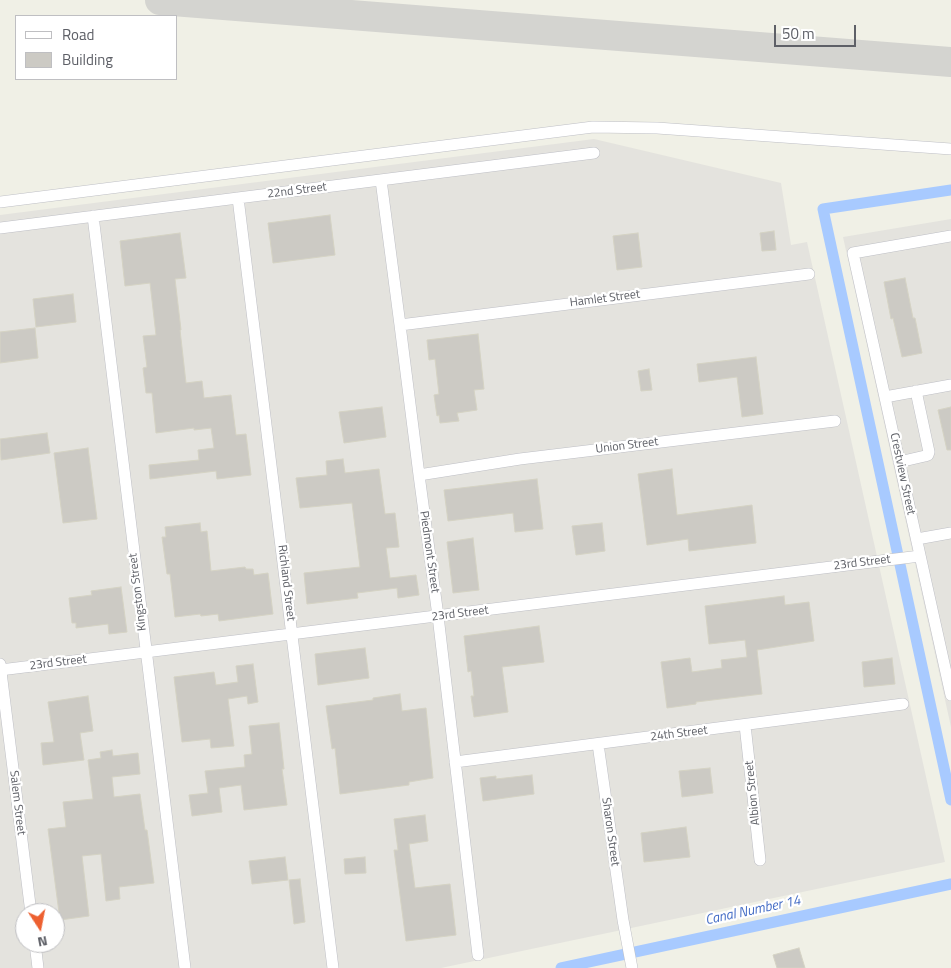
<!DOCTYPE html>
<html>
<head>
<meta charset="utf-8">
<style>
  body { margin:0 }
  #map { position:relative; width:951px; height:968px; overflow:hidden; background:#f0f0e6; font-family:"Titillium Web",sans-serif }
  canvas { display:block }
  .legend { position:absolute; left:15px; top:15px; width:162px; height:65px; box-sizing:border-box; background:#fff; border:1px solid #bfbfc2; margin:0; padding:6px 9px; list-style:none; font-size:15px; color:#5e6067 }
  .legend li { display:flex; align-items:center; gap:10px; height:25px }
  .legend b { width:25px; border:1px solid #bfbfc2 }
  .north { position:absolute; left:15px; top:903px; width:50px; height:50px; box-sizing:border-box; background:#fff; border:1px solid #bfbfc2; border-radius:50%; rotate:169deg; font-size:14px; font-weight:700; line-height:20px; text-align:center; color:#5e6067 }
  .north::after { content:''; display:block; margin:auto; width:18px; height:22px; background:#ed6030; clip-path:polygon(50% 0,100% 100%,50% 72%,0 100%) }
  .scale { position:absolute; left:774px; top:25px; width:82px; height:22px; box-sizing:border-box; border:2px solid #5e6067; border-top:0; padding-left:6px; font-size:15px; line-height:18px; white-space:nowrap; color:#5e6067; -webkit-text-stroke:4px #fff; paint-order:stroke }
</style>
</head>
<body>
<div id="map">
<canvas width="951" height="968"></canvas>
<ul class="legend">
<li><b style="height:6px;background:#fff"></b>Road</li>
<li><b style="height:14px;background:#cccac4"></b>Building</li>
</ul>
<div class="north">N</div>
<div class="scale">50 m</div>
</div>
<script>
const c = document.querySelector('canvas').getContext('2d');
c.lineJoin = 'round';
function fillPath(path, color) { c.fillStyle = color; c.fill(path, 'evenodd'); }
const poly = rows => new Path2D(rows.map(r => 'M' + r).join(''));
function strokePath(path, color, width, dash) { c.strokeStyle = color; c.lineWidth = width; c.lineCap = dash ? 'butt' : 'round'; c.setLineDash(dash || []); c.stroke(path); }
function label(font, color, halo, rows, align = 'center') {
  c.font = font + ' "Titillium Web",sans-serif'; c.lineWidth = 4.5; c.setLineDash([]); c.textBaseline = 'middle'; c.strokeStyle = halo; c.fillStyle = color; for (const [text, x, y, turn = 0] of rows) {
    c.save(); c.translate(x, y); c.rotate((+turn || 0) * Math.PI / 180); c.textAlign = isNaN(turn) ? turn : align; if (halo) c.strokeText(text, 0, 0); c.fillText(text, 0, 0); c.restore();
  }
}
fillPath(poly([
  [594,139,781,183,791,245,807,242,945,862,441,968,0,968,0,215],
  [25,913,55,913,55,943,25,943],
  [951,219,951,727,843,237]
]), '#e4e3de');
strokePath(poly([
  [951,190,823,209,951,800],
  [561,968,951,884]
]), '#a8caff', 11);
strokePath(poly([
  [160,0,951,62]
]), '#d4d4d0', 30);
const building = poly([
  [330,215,335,255,273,263,268,223,330,215],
  [774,231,776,250,762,251,760,233,774,231],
  [180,233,186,278,175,279,181,330,180,330,186,383,202,381,204,398,231,395,236,435,246,434,251,475,217,479,216,471,150,479,149,465,199,460,198,450,214,448,211,428,194,430,194,428,156,433,152,393,146,393,143,368,147,367,143,336,156,335,150,283,125,286,120,241,180,233],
  [638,233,642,267,617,270,613,236,638,233],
  [905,278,913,318,915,318,922,353,902,357,893,318,891,319,884,282,905,278],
  [73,294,76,322,36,327,33,299,73,294],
  [35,328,38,358,0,363,0,332,35,328],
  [478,334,484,389,474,390,477,410,457,413,459,421,440,423,439,415,437,416,434,395,439,394,435,359,429,360,427,340,478,334],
  [756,357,763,414,742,417,737,377,699,382,697,364,756,357],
  [649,369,652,390,641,391,638,371,649,369],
  [382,407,386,437,344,443,339,412,382,407],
  [951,407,951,450,947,450,938,410,951,407],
  [47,433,50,453,1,460,0,439,47,433],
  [88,448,97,519,63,523,54,453,88,448],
  [343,459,345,473,379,469,385,514,395,513,399,547,386,548,390,578,416,575,419,595,398,598,397,588,357,593,358,598,307,604,304,573,360,567,352,503,300,508,296,478,327,475,326,461,343,459],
  [672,469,677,515,752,505,756,543,689,551,688,539,647,545,638,474,672,469],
  [537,479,543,529,515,532,513,513,448,521,444,490,537,479],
  [200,523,201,532,207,531,211,571,245,567,246,569,253,569,254,575,268,573,273,614,219,621,218,614,201,616,200,614,175,617,170,574,167,574,162,537,166,537,165,527,200,523],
  [602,523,605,551,576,555,572,526,602,523],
  [473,538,479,590,453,593,447,542,473,538],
  [121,587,127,632,109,634,108,624,76,628,76,623,72,623,69,598,92,595,91,591,121,587],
  [784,596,785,605,809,602,814,641,757,650,762,694,696,702,696,704,667,708,661,662,690,658,692,672,722,668,721,660,747,657,745,640,709,644,705,606,784,596],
  [539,626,544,662,502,667,508,712,474,717,471,696,474,696,471,671,468,672,464,636,539,626],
  [365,648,369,678,318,685,315,654,365,648],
  [892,658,895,684,864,687,862,662,892,658],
  [253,664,258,702,248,704,247,696,228,699,234,746,211,748,210,739,182,742,174,677,214,672,216,685,238,682,236,666,253,664],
  [400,694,402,711,426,708,433,778,409,782,409,785,340,794,335,748,332,749,326,706,373,700,373,698,400,694],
  [88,696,93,731,80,733,84,760,43,765,41,743,54,742,48,702,88,696],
  [279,723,284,769,282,769,287,805,244,810,241,785,219,788,222,812,192,816,189,795,208,793,205,771,245,767,244,755,252,754,249,726,279,723],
  [112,750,113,756,138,753,140,774,112,777,114,797,140,794,145,830,147,830,154,883,119,887,120,899,106,901,101,854,82,856,89,916,60,920,48,829,66,827,63,802,93,799,88,760,101,758,100,752,112,750],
  [710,768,713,793,682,797,679,771,710,768],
  [532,775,534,794,483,801,480,778,496,776,496,779,532,775],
  [425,815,428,841,409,844,415,888,450,884,456,935,406,941,394,850,398,850,394,819,425,815],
  [686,827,690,857,644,862,641,833,686,827],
  [285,857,288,880,252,884,249,861,285,857],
  [365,857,366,873,345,874,344,859,365,857],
  [300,879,305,922,294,924,289,880,300,879],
  [799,948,805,968,777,968,773,955,799,948]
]);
fillPath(building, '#cccac4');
strokePath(building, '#d5d3c4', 1);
const minor = poly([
  [381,180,400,325,419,475,438,616,478,955],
  [238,198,333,968],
  [0,202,593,127,657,128,951,149],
  [93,216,185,968],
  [0,228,594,153],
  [951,236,853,253,951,695],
  [400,325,809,274],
  [885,397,951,385],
  [899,462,925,456,928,455,929,452,916,391],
  [419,475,520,459,835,421],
  [917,539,951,533],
  [0,664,31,913],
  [0,670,920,556],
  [745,725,760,860],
  [598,744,623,920,632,968],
  [455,762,903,704],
  [35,943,38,968]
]);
strokePath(minor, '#bebfc5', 12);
strokePath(minor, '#fff', 11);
label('12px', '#5e6067', '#fff', [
  ["22nd Street",297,191,-7],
  ["Hamlet Street",605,299,-7],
  ["Union Street",627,446,-7],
  ["Crestview Street",902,474,78],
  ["Piedmont Street",429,552,82],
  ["23rd Street",862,563,-7],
  ["Richland Street",286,583,83],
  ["Kingston Street",138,592,-97],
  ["23rd Street",460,614,-7],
  ["23rd Street",58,663,-7],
  ["24th Street",679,734,-7],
  ["Albion Street",753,793,-96],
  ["Salem Street",17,803,83],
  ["Sharon Street",610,832,82]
]);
label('italic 14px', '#466ec6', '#fff', [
  ["Canal Number 14",753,911,-12]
]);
</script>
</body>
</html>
